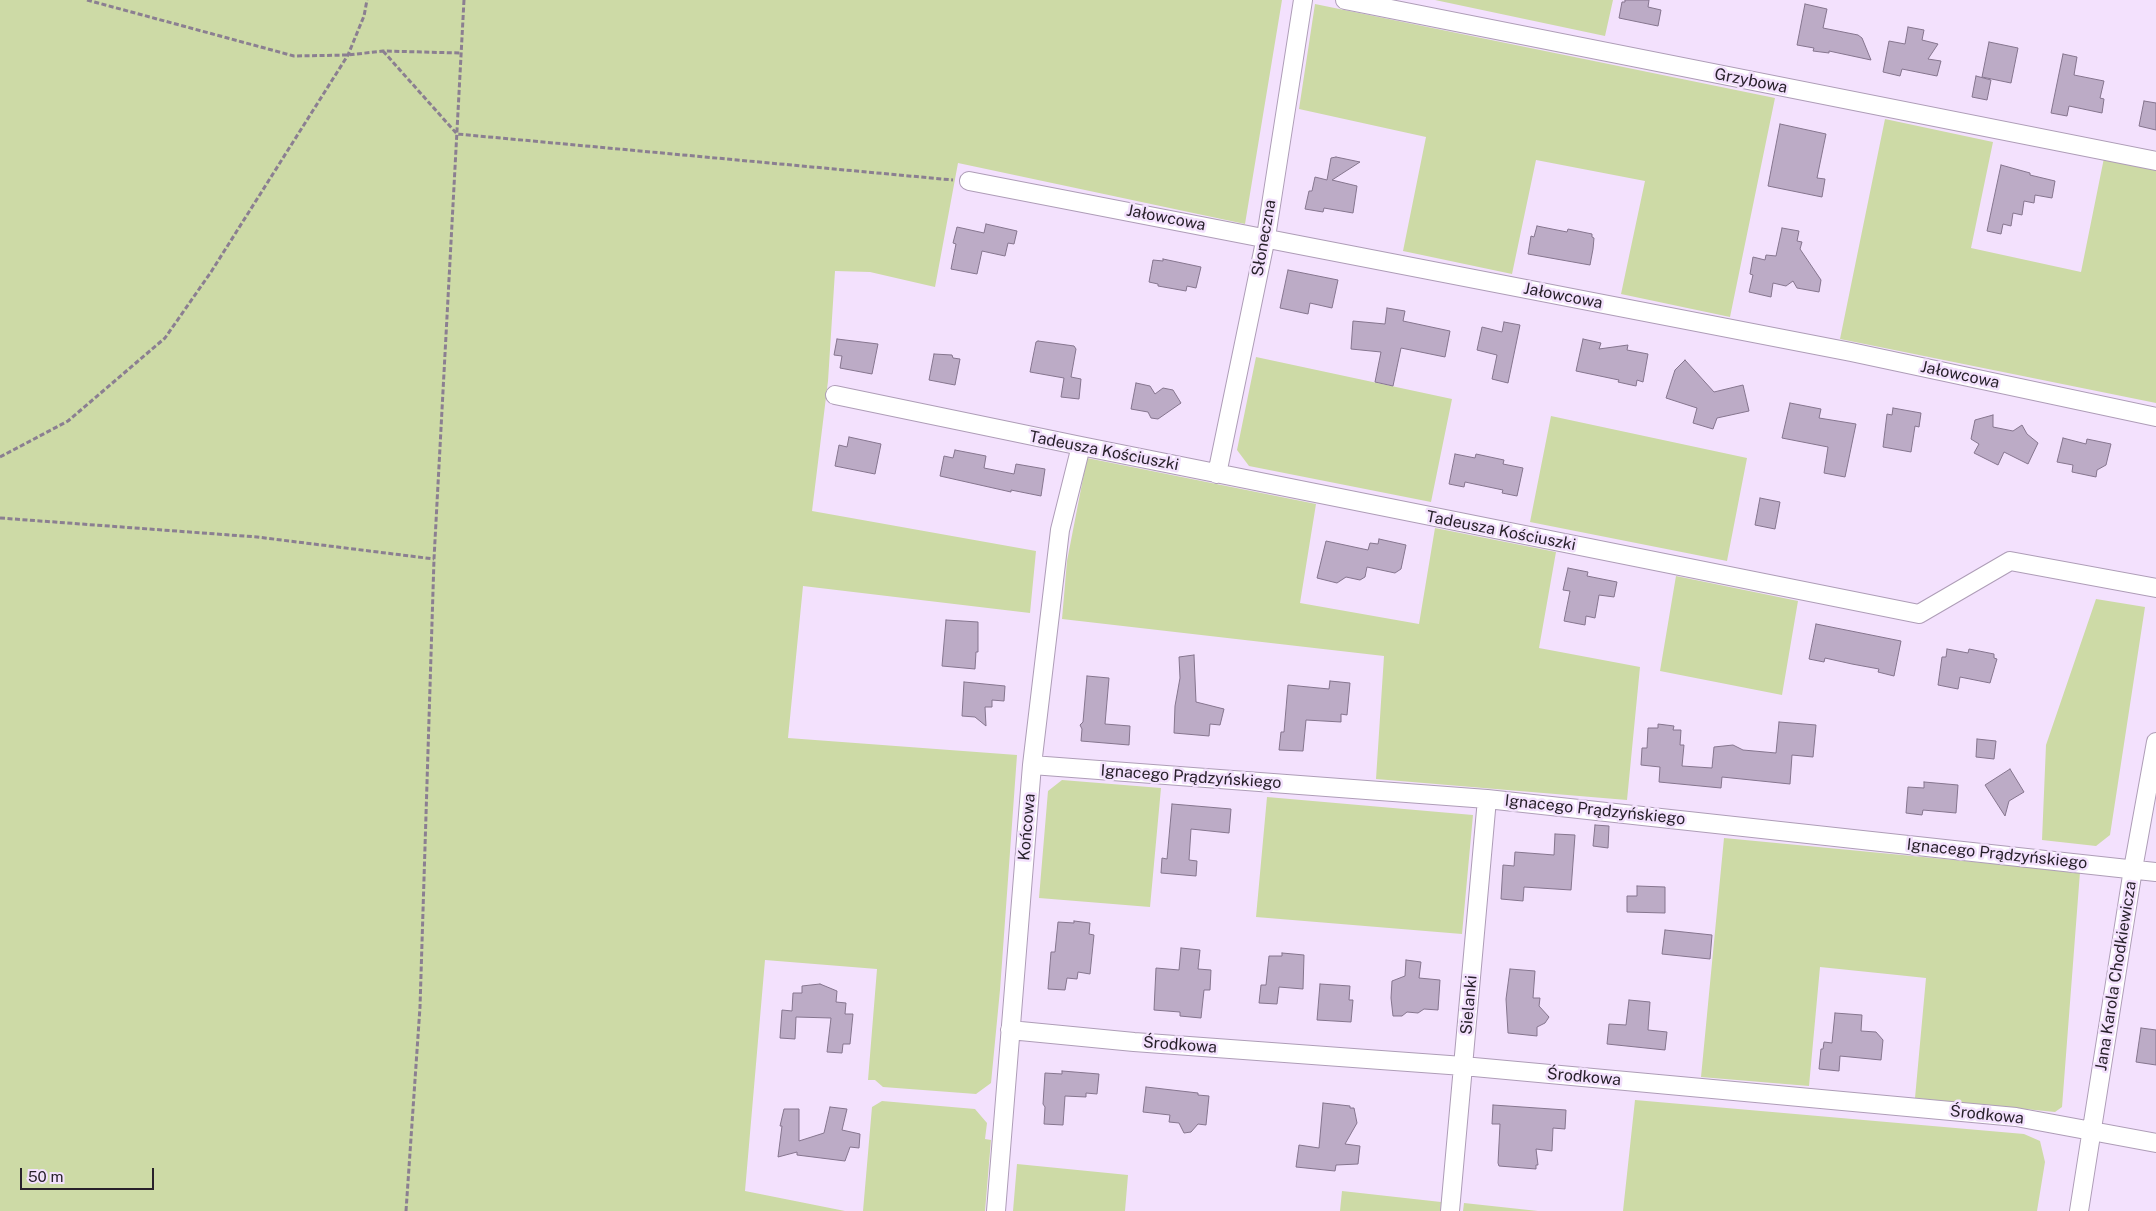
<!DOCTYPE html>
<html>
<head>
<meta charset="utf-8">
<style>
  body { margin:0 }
  #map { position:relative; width:2156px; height:1211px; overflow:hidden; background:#f3e1fd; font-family:"Public Sans",sans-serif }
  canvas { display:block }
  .scale { position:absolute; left:20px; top:1168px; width:134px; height:22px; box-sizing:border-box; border:2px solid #28212b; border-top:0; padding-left:6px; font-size:15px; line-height:18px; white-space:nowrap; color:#28212b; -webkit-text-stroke:4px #f3e1fd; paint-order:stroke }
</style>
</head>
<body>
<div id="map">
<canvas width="2156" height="1211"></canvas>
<div class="scale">50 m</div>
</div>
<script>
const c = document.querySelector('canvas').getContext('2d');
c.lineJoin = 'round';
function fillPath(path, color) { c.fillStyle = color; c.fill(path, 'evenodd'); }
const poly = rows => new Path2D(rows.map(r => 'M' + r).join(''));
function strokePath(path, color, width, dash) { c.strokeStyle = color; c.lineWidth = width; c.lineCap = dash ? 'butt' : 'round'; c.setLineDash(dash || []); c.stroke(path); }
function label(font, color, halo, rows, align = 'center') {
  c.font = font + ' "Public Sans",sans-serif'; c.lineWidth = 5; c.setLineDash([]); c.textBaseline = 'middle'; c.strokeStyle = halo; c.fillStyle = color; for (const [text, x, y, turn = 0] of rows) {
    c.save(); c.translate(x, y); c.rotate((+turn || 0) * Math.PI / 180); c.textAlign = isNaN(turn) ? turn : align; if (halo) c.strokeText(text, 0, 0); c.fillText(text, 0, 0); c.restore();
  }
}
fillPath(poly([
  [0,0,1282,0,1245,224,958,163,935,287,870,272,835,271,828,381,812,511,1036,551,1030,613,803,586,788,738,1017,755,1000,990,991,1083,976,1094,883,1087,875,1080,868,1080,877,969,765,960,745,1191,845,1211,0,1211],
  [1435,0,1613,0,1605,36],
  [1315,4,1775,98,1730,317,1621,294,1645,181,1536,160,1512,274,1403,251,1426,137,1299,109],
  [1885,119,1993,142,1971,248,2081,272,2104,158,2156,170,2156,403,1840,339],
  [1256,357,1452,399,1431,502,1249,466,1237,450],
  [1551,416,1747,458,1727,561,1530,522],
  [1087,458,1316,504,1300,603,1419,624,1435,528,1556,552,1539,648,1640,667,1627,800,1376,779,1384,656,1062,619,1067,561],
  [1676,576,1798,601,1782,695,1660,671],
  [2096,599,2145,607,2110,835,2096,846,2042,840,2046,745],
  [1062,780,1161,788,1150,907,1039,898,1048,791],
  [1267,797,1473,815,1462,934,1256,917],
  [1724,838,2080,872,2062,1107,2055,1112,1915,1098,1926,978,1820,967,1809,1086,1701,1077],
  [1635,1100,2024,1134,2040,1141,2045,1162,2037,1211,1623,1211],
  [882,1101,975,1109,987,1123,985,1139,991,1140,985,1211,863,1211,872,1107],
  [1017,1164,1128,1175,1125,1211,1013,1211],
  [1342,1191,1441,1202,1440,1211,1340,1211],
  [1464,1203,1538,1211,1463,1211]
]), '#cddaa6');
const building = poly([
  [1625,0,1649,0,1648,7,1661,10,1658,26,1619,18,1622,2,1625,2,1625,0],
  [1805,4,1827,9,1823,28,1858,35,1862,38,1871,60,1829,51,1829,53,1813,51,1814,48,1797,45,1805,4],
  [1908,27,1924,30,1922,40,1938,44,1928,59,1941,61,1937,76,1902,69,1900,76,1883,72,1889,41,1905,44,1908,27],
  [1989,42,2018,48,2011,83,1982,77,1989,42],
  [2063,54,2077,57,2074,75,2104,81,2100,98,2104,99,2102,113,2069,106,2067,116,2051,113,2063,54],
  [1976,76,1991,80,1987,100,1972,97,1976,76],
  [2144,101,2156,103,2156,130,2139,126,2144,101],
  [1780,124,1826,134,1817,178,1825,179,1822,197,1768,186,1780,124],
  [1336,157,1360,162,1332,180,1357,186,1353,213,1324,208,1323,212,1305,209,1309,191,1312,191,1315,177,1327,180,1331,158,1336,157],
  [2001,165,2030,173,2030,175,2055,181,2052,198,2035,195,2034,203,2024,201,2022,215,2013,213,2011,226,2003,224,2001,234,1987,231,2001,165],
  [986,224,1017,231,1014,244,1008,243,1005,256,982,251,977,274,951,269,956,244,953,243,957,227,984,233,986,224],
  [1537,226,1567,232,1568,229,1592,234,1592,237,1594,238,1593,249,1590,265,1528,254,1531,236,1534,237,1537,226],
  [1782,228,1799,231,1797,241,1802,242,1800,249,1821,280,1819,292,1797,288,1793,281,1786,286,1773,283,1771,297,1749,292,1753,275,1750,274,1753,257,1765,260,1766,255,1776,256,1782,228],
  [1163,259,1201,267,1196,288,1187,286,1186,291,1158,286,1158,284,1149,282,1153,260,1163,261,1163,259],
  [1288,270,1338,280,1332,308,1310,303,1308,314,1280,308,1288,270],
  [1387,308,1405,311,1403,321,1450,331,1445,357,1401,348,1393,386,1375,382,1381,352,1351,349,1353,321,1385,324,1387,308],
  [1504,322,1520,325,1508,383,1492,379,1497,355,1477,350,1482,327,1502,332,1504,322],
  [837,339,878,344,872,374,840,368,842,356,834,355,837,339],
  [1583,339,1601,343,1599,349,1628,345,1627,350,1648,354,1643,382,1637,380,1636,386,1618,382,1619,380,1576,371,1583,339],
  [1038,341,1074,346,1076,349,1071,377,1081,379,1079,399,1061,397,1064,378,1030,372,1036,342,1038,341],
  [934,354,952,355,953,358,960,359,955,385,929,380,934,354],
  [1685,360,1714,392,1743,385,1749,411,1717,418,1713,429,1693,423,1697,408,1666,398,1675,370,1685,360],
  [1136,383,1150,386,1155,394,1163,388,1173,390,1181,403,1158,419,1151,418,1148,412,1131,409,1136,383],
  [1790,403,1821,409,1819,418,1856,424,1845,477,1824,473,1828,447,1782,438,1790,403],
  [1893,408,1921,413,1919,427,1915,426,1911,452,1883,447,1887,414,1892,415,1893,408],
  [1993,415,1993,427,2013,431,2022,425,2027,434,2038,443,2028,464,2004,452,1998,465,1974,453,1979,444,1971,439,1975,420,1993,415],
  [849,437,881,444,875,474,835,466,839,445,847,447,849,437],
  [2063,438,2086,444,2087,439,2111,444,2106,465,2097,470,2096,477,2072,472,2073,465,2057,462,2063,438],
  [955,450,986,456,984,468,1014,474,1016,464,1045,469,1041,496,1011,490,1011,492,940,476,944,456,953,458,955,450],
  [1455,454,1475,458,1476,454,1504,460,1503,464,1523,468,1517,496,1502,493,1503,490,1465,482,1464,487,1449,484,1455,454],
  [1760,498,1780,502,1775,529,1755,525,1760,498],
  [1379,539,1406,545,1401,569,1395,573,1367,567,1365,577,1360,580,1346,577,1337,583,1317,578,1326,541,1368,550,1370,543,1378,544,1379,539],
  [1568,568,1588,572,1587,576,1617,582,1614,597,1599,595,1595,618,1586,616,1585,625,1564,621,1570,591,1563,590,1568,568],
  [946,620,978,622,978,652,976,652,975,669,942,666,946,620],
  [1816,624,1901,641,1894,676,1878,672,1879,669,1852,664,1825,658,1824,662,1809,659,1816,624],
  [1947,649,1968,653,1969,649,1994,654,1994,658,1997,659,1990,683,1960,677,1958,689,1938,685,1942,657,1946,657,1947,649],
  [1194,655,1196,702,1224,709,1220,725,1210,724,1209,736,1174,733,1175,706,1180,678,1179,657,1194,655],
  [1087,676,1109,678,1105,724,1130,726,1129,745,1081,741,1082,729,1080,725,1083,722,1087,676],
  [1330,681,1350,683,1347,715,1341,714,1341,722,1306,720,1303,751,1279,750,1281,732,1284,732,1288,685,1329,689,1330,681],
  [964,682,1005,686,1004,701,992,700,992,707,985,707,986,726,975,717,962,716,964,682],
  [1779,722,1816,725,1813,757,1792,755,1790,784,1722,777,1721,788,1659,782,1660,767,1641,765,1642,748,1647,748,1648,728,1658,728,1658,724,1674,726,1673,730,1681,730,1680,745,1684,745,1682,766,1712,768,1714,747,1733,745,1743,750,1776,753,1779,722],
  [1977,739,1996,741,1994,759,1976,757,1977,739],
  [2010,769,2024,792,2009,801,2005,816,1985,785,2010,769],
  [1924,782,1958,785,1956,813,1923,810,1922,815,1906,813,1908,787,1924,788,1924,782],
  [1172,804,1231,809,1229,833,1191,829,1189,860,1197,861,1196,876,1161,873,1162,858,1167,859,1172,804],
  [1595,825,1609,826,1608,848,1593,846,1595,825],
  [1555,834,1575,835,1571,890,1524,887,1523,901,1501,899,1503,865,1514,866,1515,852,1554,855,1555,834],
  [1637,886,1665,887,1665,913,1627,912,1627,896,1637,896,1637,886],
  [1074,921,1090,923,1089,934,1094,935,1090,974,1078,972,1077,979,1067,978,1065,990,1048,989,1051,952,1055,952,1058,922,1074,923,1074,921],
  [1665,930,1712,935,1710,959,1662,954,1665,930],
  [1181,948,1200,950,1198,969,1211,970,1210,990,1204,990,1201,1018,1180,1016,1180,1012,1154,1010,1156,968,1179,970,1181,948],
  [1282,953,1304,955,1303,989,1279,987,1277,1004,1259,1003,1261,985,1266,985,1269,956,1282,956,1282,953],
  [1406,960,1421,962,1419,978,1440,980,1438,1010,1424,1009,1418,1013,1407,1012,1402,1016,1393,1016,1391,998,1392,981,1405,976,1406,960],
  [1510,969,1535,971,1533,998,1540,998,1539,1006,1549,1017,1545,1023,1537,1027,1537,1036,1508,1033,1506,999,1510,969],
  [820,984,837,991,836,1002,846,1003,845,1014,853,1014,850,1044,843,1044,842,1053,827,1052,831,1018,796,1017,795,1039,780,1038,782,1010,792,1011,793,993,802,993,802,986,820,984],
  [1320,984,1350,986,1349,1000,1353,1000,1351,1022,1317,1020,1320,984],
  [1629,1000,1650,1002,1648,1030,1667,1032,1665,1050,1607,1044,1609,1024,1626,1025,1629,1000],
  [1835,1013,1862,1015,1861,1031,1876,1032,1883,1040,1881,1060,1840,1056,1839,1071,1819,1069,1821,1049,1823,1049,1824,1042,1832,1043,1835,1013],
  [2141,1028,2156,1030,2156,1065,2136,1062,2141,1028],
  [1062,1071,1099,1074,1097,1094,1086,1093,1086,1097,1065,1096,1063,1125,1044,1124,1045,1107,1043,1104,1045,1073,1062,1074,1062,1071],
  [1146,1087,1198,1093,1198,1095,1209,1096,1206,1125,1198,1124,1191,1132,1184,1133,1179,1123,1169,1122,1170,1115,1143,1112,1146,1087],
  [1323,1103,1350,1106,1350,1108,1354,1108,1357,1123,1345,1144,1360,1146,1358,1164,1336,1165,1335,1171,1296,1167,1299,1145,1319,1148,1323,1103],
  [1493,1105,1566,1110,1565,1129,1553,1128,1552,1151,1536,1149,1538,1165,1536,1165,1536,1169,1499,1166,1498,1163,1500,1124,1492,1124,1493,1105],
  [830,1107,847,1109,842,1130,860,1134,859,1148,850,1147,845,1161,797,1155,797,1152,778,1157,782,1126,780,1126,784,1109,799,1109,799,1141,824,1133,830,1107]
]);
fillPath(building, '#bcabc6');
strokePath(building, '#85758e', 1);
const street = poly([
  [1345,0,2156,161],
  [969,181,1851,352,2156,417],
  [835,395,1081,446,1919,614,2010,561,2156,588],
  [1217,474,1266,237,1303,0],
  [1032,765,1487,799,2156,872],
  [1010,1030,1134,1042,1463,1066,2016,1117,2156,1143],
  [996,1211,1032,765,1060,530,1081,446],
  [1450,1211,1487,799],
  [2079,1211,2133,869,2156,742]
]);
strokePath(street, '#ae9db7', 20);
strokePath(poly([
  [87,0,294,56,348,55,383,51,461,53],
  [383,51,457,134,953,180],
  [0,457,68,421,165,338,211,272,348,55,364,16,367,0],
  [0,518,257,537,434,559],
  [406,1211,420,1007,434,559,464,0]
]), '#8b7f91', 3, [5, 2.5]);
strokePath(street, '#fff', 18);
label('16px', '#28212b', '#f3e1fd', [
  ["Grzybowa",1751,81,11],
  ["Jałowcowa",1166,218,11],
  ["Słoneczna",1264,238,-80],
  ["Jałowcowa",1563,296,11],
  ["Jałowcowa",1960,375,12],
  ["Tadeusza Kościuszki",1104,451,11],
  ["Tadeusza Kościuszki",1501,531,11],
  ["Ignacego Prądzyńskiego",1191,777,4],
  ["Ignacego Prądzyńskiego",1595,810,6],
  ["Końcowa",1027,827,-85],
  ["Ignacego Prądzyńskiego",1997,854,6],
  ["Jana Karola Chodkiewicza",2116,976,-81],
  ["Sielanki",1469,1005,-85],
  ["Środkowa",1180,1045,4],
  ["Środkowa",1584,1077,5],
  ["Środkowa",1987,1115,6]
]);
</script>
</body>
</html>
